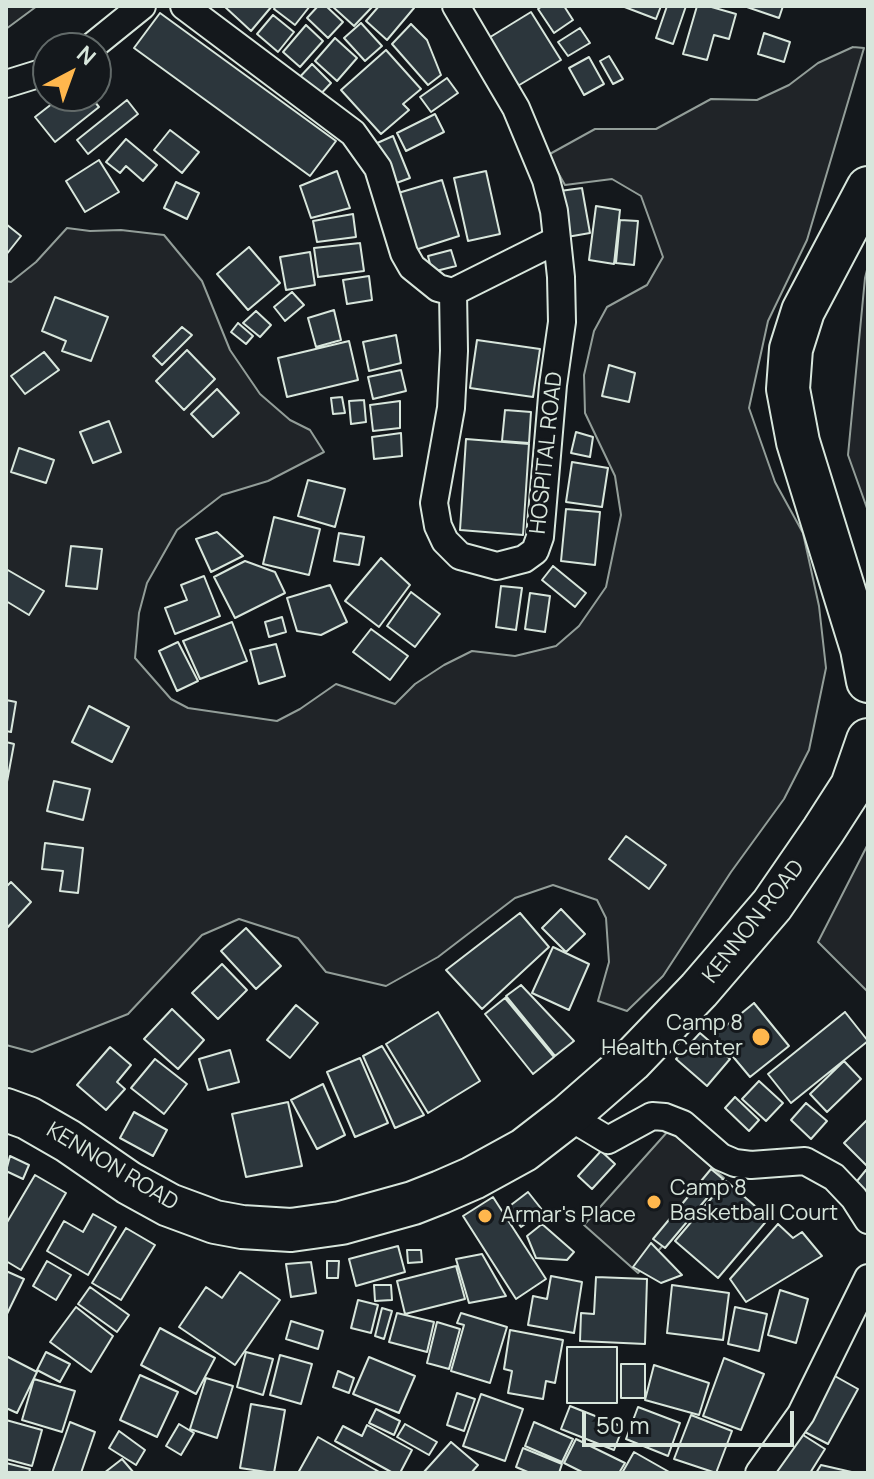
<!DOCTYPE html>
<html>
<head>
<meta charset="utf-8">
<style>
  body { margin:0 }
  #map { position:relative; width:874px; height:1479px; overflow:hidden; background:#14181c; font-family:Manrope,sans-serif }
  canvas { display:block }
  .frame { position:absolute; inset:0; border:8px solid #d8e6dc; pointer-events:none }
  .north { position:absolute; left:32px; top:32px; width:80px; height:80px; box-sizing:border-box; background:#14181c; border:2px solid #626a69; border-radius:50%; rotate:41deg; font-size:22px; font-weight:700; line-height:32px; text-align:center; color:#d8e6dc }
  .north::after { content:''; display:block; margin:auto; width:28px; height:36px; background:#ffb74d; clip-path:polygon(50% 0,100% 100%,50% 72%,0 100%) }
  .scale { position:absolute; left:582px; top:1411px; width:212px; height:36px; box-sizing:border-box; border:4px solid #d8e6dc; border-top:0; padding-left:10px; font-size:24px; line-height:28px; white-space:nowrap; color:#d8e6dc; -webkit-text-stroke:6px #14181c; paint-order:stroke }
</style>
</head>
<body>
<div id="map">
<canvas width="874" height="1479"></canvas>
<div class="frame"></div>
<div class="north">N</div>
<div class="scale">50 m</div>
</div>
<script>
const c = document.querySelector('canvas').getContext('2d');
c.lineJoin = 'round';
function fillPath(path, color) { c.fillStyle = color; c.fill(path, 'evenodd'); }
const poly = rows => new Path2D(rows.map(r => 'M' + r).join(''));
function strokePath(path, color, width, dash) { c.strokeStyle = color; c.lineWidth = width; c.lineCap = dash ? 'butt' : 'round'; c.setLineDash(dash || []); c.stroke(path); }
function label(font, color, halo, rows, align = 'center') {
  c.font = font + ' Manrope,sans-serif'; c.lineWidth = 6; c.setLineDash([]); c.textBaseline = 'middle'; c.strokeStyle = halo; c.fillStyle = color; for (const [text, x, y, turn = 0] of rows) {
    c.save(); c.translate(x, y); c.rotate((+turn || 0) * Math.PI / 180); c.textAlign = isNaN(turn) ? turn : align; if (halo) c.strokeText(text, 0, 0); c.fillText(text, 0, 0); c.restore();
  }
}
const green = poly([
  [6,6,37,6,6,29,6,6],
  [853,47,864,48,807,240,768,321,749,408,775,482,803,533,819,606,826,668,809,750,784,799,731,872,663,976,627,1011,598,1001,609,962,606,918,597,900,553,885,515,898,438,957,386,986,326,972,298,938,239,919,202,935,128,1014,32,1052,6,1045,6,281,11,282,36,262,67,228,90,231,121,230,164,235,202,281,230,350,260,394,290,420,310,430,324,452,268,481,222,495,177,530,147,583,139,613,135,658,171,699,188,708,277,721,300,709,336,684,395,704,415,684,444,665,472,651,515,656,556,646,579,626,606,587,621,515,615,476,585,413,584,375,594,331,607,307,647,285,663,257,641,196,612,179,565,185,548,155,595,129,656,129,711,99,757,100,789,85,818,63,853,47],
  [868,266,868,511,848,455,865,278,868,266],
  [868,844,868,992,818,942,868,844],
  [669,1130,724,1178,638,1273,584,1225,669,1130]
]);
fillPath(green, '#202428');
strokePath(green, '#939e99', 2);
const building = poly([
  [224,6,272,6,251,31,224,6],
  [276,6,310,6,295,25,274,9,276,6],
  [318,6,326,6,343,22,328,38,307,18,318,6],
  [332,6,373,6,354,26,332,6],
  [379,6,412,6,414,8,387,40,366,21,379,6],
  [542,6,564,6,573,20,554,33,538,9,542,6],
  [622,6,661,6,656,19,622,6],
  [667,6,686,6,673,44,656,38,667,6],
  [697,6,708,6,736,14,729,39,714,35,707,60,683,54,697,6],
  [744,6,783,6,779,18,744,6],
  [531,12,561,60,516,87,487,39,531,12],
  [160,13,336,141,310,176,134,48,160,13],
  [273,15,294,32,278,52,257,34,273,15],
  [361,23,382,46,365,61,344,38,361,23],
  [411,24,427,40,441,75,428,85,392,44,411,24],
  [306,25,323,41,300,67,283,52,306,25],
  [580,28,590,43,568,56,558,42,580,28],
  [764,33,790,42,784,62,758,54,764,33],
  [335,38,357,58,337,81,315,61,335,38],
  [386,50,421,89,403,104,409,110,381,134,341,90,386,50],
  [609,56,623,79,613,84,600,61,609,56],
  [589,57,604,84,584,95,569,68,589,57],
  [312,64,331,83,316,99,297,80,312,64],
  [447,78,458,93,431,112,420,97,447,78],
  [62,96,90,96,99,107,55,142,35,117,62,96],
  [127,100,138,114,88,154,77,140,127,100],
  [435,114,444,132,406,151,397,133,435,114],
  [170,130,199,152,182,173,154,150,170,130],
  [393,136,410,178,391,185,375,144,393,136],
  [126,139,157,165,143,181,126,166,120,173,106,162,126,139],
  [99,160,119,192,85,212,66,181,99,160],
  [337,171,350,208,311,218,300,186,337,171],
  [486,171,500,234,468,241,454,178,486,171],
  [442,180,459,236,406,253,388,196,442,180],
  [176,182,199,193,187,219,164,208,176,182],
  [582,188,590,233,567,237,560,191,582,188],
  [596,206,620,210,614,264,589,260,596,206],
  [353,214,356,237,317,242,313,221,353,214],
  [620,220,638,221,634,265,616,263,620,220],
  [6,224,21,236,6,255,6,224],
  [360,243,364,271,318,277,314,248,360,243],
  [249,247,280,283,248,310,217,274,249,247],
  [451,250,456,266,432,272,428,256,451,250],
  [310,252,315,285,286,290,280,257,310,252],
  [369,276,372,300,347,304,343,280,369,276],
  [292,292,304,305,285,321,274,307,292,292],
  [55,297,108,317,91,361,62,351,66,341,42,331,55,297],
  [334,310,341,340,316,347,308,318,334,310],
  [256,311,271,325,260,337,243,323,256,311],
  [238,323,253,336,246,344,231,332,238,323],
  [182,327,192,335,162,365,153,356,182,327],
  [396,335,401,363,369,371,363,342,396,335],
  [477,340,540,349,533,397,470,388,477,340],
  [349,341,358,380,287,397,278,358,349,341],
  [187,350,215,379,184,410,156,381,187,350],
  [44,352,59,370,25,394,11,376,44,352],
  [609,365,635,373,629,402,602,396,609,365],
  [401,370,406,391,373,399,368,377,401,370],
  [217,389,239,413,213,437,191,414,217,389],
  [342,397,345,413,333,414,331,398,342,397],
  [364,400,366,422,351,424,349,401,364,400],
  [400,401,400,428,373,431,370,405,400,401],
  [505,410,531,412,529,443,502,441,505,410],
  [109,421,121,452,93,463,80,432,109,421],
  [576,432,593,437,590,457,571,453,576,432],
  [401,433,402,456,374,459,372,437,401,433],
  [466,439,529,444,523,535,460,530,466,439],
  [19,448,54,460,46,483,11,472,19,448],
  [572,462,608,468,602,507,566,502,572,462],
  [308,480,345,489,335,527,298,516,308,480],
  [566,509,600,512,595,565,561,561,566,509],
  [274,517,320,529,309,575,263,564,274,517],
  [217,532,243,556,211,572,196,539,217,532],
  [339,533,364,537,359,565,334,561,339,533],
  [71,546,102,549,97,589,66,586,71,546],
  [381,558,410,585,379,627,345,601,381,558],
  [245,561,275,572,285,593,235,618,214,577,245,561],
  [553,566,586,593,575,607,542,580,553,566],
  [6,569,44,591,29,615,6,601,6,569],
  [204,576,220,616,175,634,165,608,187,600,181,585,204,576],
  [330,585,347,622,321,635,297,631,287,598,330,585],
  [501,586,522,588,516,630,496,627,501,586],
  [411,592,440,614,415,647,387,626,411,592],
  [530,593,550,596,545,632,525,629,530,593],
  [282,617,286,632,269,637,265,622,282,617],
  [232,622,247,661,200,679,183,641,232,622],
  [371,629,408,656,390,680,353,652,371,629],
  [178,642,198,681,177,691,159,651,178,642],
  [276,644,285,676,259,684,250,650,276,644],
  [6,700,16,702,11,732,6,731,6,700],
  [89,706,129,727,112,762,72,742,89,706],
  [6,742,14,744,6,787,6,742],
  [54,781,90,789,83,820,47,811,54,781],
  [626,836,666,865,649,889,609,859,626,836],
  [45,843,83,848,78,893,60,891,63,871,42,869,45,843],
  [11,882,31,902,6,929,6,887,11,882],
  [561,909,585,934,566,952,542,928,561,909],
  [520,913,549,947,482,1009,446,970,520,913],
  [246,928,281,966,256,989,221,951,246,928],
  [553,947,589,964,569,1010,532,993,553,947],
  [222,964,247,990,218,1019,192,993,222,964],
  [521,985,574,1041,555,1056,506,996,521,985],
  [505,998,554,1057,533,1074,485,1014,505,998],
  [754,1003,789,1046,750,1077,715,1035,754,1003],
  [296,1005,318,1023,290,1058,267,1040,296,1005],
  [172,1009,204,1040,178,1069,144,1039,172,1009],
  [438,1012,480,1081,428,1113,386,1044,438,1012],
  [845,1012,868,1041,791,1103,768,1074,845,1012],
  [700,1033,730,1059,707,1086,676,1059,700,1033],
  [382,1046,424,1115,395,1128,363,1056,382,1046],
  [110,1047,131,1065,117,1082,125,1089,106,1110,77,1085,110,1047],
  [230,1050,239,1082,208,1090,199,1059,230,1050],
  [360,1058,388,1123,355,1137,327,1072,360,1058],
  [155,1059,187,1084,164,1114,131,1088,155,1059],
  [844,1061,861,1079,827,1112,810,1094,844,1061],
  [759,1081,783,1103,766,1121,742,1099,759,1081],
  [323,1084,345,1135,317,1149,291,1100,323,1084],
  [735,1097,759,1120,749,1131,725,1108,735,1097],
  [288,1102,302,1166,246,1177,232,1114,288,1102],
  [806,1103,827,1121,811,1139,791,1120,806,1103],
  [134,1112,167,1130,153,1156,120,1138,134,1112],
  [868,1119,868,1167,844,1143,868,1119],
  [601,1151,615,1164,592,1189,578,1176,601,1151],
  [10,1156,29,1165,23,1179,6,1171,10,1156],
  [711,1169,723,1179,665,1248,653,1239,711,1169],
  [866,1170,868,1172,868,1203,853,1186,866,1170],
  [35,1175,66,1193,21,1270,6,1261,6,1224,35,1175],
  [726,1181,769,1218,718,1278,675,1241,726,1181],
  [528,1192,543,1211,521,1227,507,1208,528,1192],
  [493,1197,546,1279,516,1299,463,1216,493,1197],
  [93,1214,116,1227,88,1275,47,1251,64,1221,83,1232,93,1214],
  [542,1224,574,1252,567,1260,536,1258,527,1236,542,1224],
  [778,1224,793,1238,802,1232,822,1256,746,1302,730,1279,778,1224],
  [126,1228,155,1245,121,1300,92,1283,126,1228],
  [651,1243,682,1275,661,1283,633,1267,651,1243],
  [398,1246,405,1272,356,1286,349,1259,398,1246],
  [407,1250,421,1250,422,1262,408,1263,407,1250],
  [482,1254,506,1296,469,1303,456,1259,482,1254],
  [47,1261,71,1275,56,1300,33,1286,47,1261],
  [327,1261,339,1261,338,1278,327,1278,327,1261],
  [311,1262,316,1293,291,1297,286,1264,311,1262],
  [456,1266,465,1299,405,1314,397,1281,456,1266],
  [6,1271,24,1279,6,1316,6,1271],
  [240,1272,280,1300,235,1365,179,1327,206,1287,222,1298,240,1272],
  [551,1276,582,1282,574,1333,528,1325,533,1296,547,1299,551,1276],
  [596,1277,647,1279,645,1344,580,1341,581,1313,594,1314,596,1277],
  [374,1285,391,1285,392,1300,375,1301,374,1285],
  [672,1285,729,1293,723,1340,667,1333,672,1285],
  [90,1287,129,1315,117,1332,78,1304,90,1287],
  [780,1290,808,1299,796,1343,768,1335,780,1290],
  [358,1300,378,1305,371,1333,351,1328,358,1300],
  [76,1307,113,1336,91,1372,50,1342,76,1307],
  [735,1307,767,1314,759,1351,728,1344,735,1307],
  [382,1308,392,1311,384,1339,375,1336,382,1308],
  [397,1313,434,1322,427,1352,389,1342,397,1313],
  [461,1313,507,1327,490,1383,451,1371,464,1325,457,1323,461,1313],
  [291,1321,323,1331,318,1349,286,1339,291,1321],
  [437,1322,460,1329,449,1369,427,1363,437,1322],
  [160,1328,215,1358,196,1394,141,1365,160,1328],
  [510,1330,563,1340,555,1383,546,1381,543,1399,508,1393,512,1371,504,1369,510,1330],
  [567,1347,617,1347,617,1403,567,1403,567,1347],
  [46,1352,70,1364,60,1382,37,1370,46,1352],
  [246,1352,273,1359,263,1395,237,1387,246,1352],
  [280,1355,312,1364,301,1404,270,1395,280,1355],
  [6,1356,37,1372,17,1413,6,1408,6,1356],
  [369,1357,415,1376,399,1413,353,1394,369,1357],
  [724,1358,764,1374,741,1430,703,1416,724,1358],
  [621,1364,645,1364,645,1398,621,1398,621,1364],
  [654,1365,709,1383,699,1415,645,1400,654,1365],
  [338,1371,354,1378,349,1393,333,1387,338,1371],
  [140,1375,178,1392,157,1437,120,1420,140,1375],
  [833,1375,858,1389,828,1444,803,1431,833,1375],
  [206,1378,233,1386,217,1438,190,1429,206,1378],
  [34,1379,75,1391,62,1432,22,1420,34,1379],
  [457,1393,475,1399,464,1431,447,1425,457,1393],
  [481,1394,523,1409,505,1461,463,1446,481,1394],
  [251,1404,285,1410,274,1473,240,1468,251,1404],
  [570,1406,623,1427,614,1450,561,1429,570,1406],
  [638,1407,680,1423,668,1456,626,1439,638,1407],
  [376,1409,400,1421,394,1435,369,1423,376,1409],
  [691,1415,732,1431,716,1473,674,1459,691,1415],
  [6,1420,42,1430,32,1466,6,1459,6,1420],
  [70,1422,95,1432,81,1473,52,1473,70,1422],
  [534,1422,573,1439,562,1462,525,1446,534,1422],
  [179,1424,194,1433,181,1455,166,1446,179,1424],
  [405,1424,437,1442,429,1455,397,1437,405,1424],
  [367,1425,412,1450,400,1473,393,1473,335,1441,343,1426,362,1436,367,1425],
  [119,1431,145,1450,136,1465,109,1448,119,1431],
  [800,1433,825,1449,810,1473,774,1473,800,1433],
  [318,1437,381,1473,298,1473,318,1437],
  [576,1439,625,1463,619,1473,584,1473,564,1463,576,1439],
  [451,1442,478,1465,471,1473,423,1473,451,1442],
  [523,1448,562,1464,559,1473,530,1473,516,1467,523,1448],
  [634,1452,671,1473,622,1473,634,1452],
  [122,1459,134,1473,104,1473,122,1459],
  [6,1463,30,1469,29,1473,6,1473,6,1463],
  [821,1465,856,1473,816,1473,821,1465]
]);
fillPath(building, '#2c363c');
strokePath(building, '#d8e6dc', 2);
const minor = poly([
  [184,6,353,133,378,168,404,253,412,267,438,288,453,292,454,351,451,408,434,503,438,526,445,541,460,556,497,566,524,559,535,551,540,537,553,385,562,322,561,277,554,211,546,180,516,108,456,6],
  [90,48,142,6],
  [6,84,48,71],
  [453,292,557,240],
  [568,1116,608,1140,652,1116,665,1117,683,1124,721,1157,735,1163,751,1165,805,1161,834,1177,854,1198,868,1220],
  [759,1473,801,1414,868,1278]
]);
const trunk = poly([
  [868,188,803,311,791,349,788,389,798,442,862,649,868,681],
  [6,1110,28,1118,68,1141,129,1183,169,1205,215,1222,242,1227,291,1230,341,1223,413,1203,441,1192,473,1178,524,1150,568,1116,631,1061,699,990,772,905,823,831,852,786,868,740]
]);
strokePath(minor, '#d8e6dc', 30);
strokePath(trunk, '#d8e6dc', 46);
strokePath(minor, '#14181c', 26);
strokePath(trunk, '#14181c', 42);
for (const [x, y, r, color] of [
  [761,1037,10,"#ffb74d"],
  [654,1202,8,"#ffb74d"],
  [485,1216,8,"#ffb74d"]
]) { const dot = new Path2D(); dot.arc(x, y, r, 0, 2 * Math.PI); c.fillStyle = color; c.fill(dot); strokePath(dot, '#14181c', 3); }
label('22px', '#d8e6dc', '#14181c', [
  ["HOSPITAL ROAD",547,453,-84],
  ["KENNON ROAD",754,922,-52],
  ["KENNON ROAD",112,1167,31]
]);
label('22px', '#d8e6dc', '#14181c', [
  ["Camp 8",743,1024,"right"],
  ["Health Center",743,1049,"right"],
  ["Camp 8",670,1189],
  ["Basketball Court",670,1214],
  ["Armar's Place",501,1216]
], 'left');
</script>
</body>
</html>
